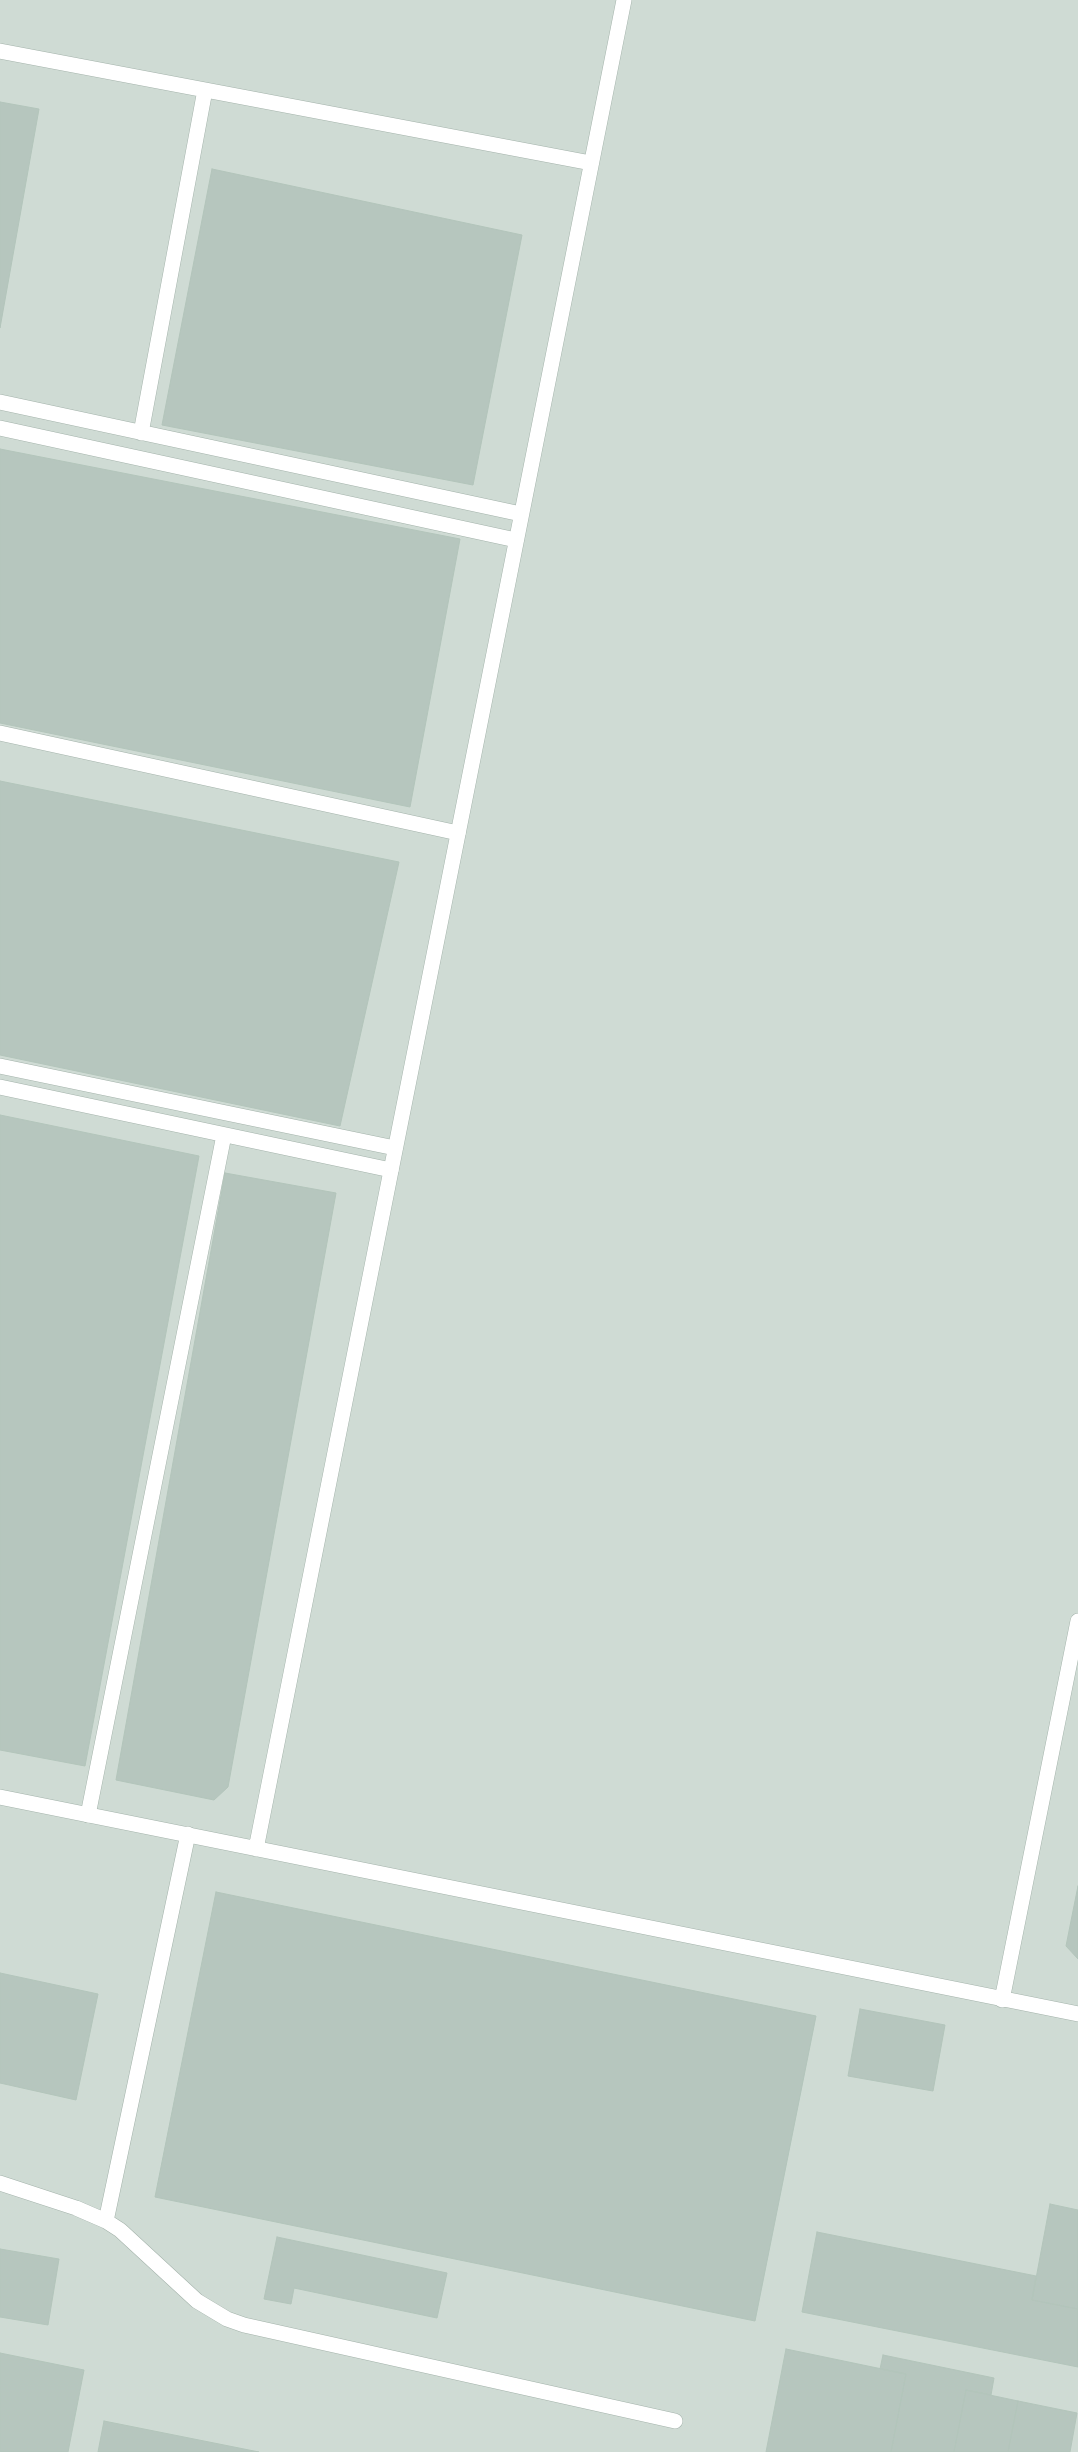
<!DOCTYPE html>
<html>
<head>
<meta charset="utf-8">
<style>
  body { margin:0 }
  canvas { display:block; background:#e1ebe5 }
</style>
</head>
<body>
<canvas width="1078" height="2452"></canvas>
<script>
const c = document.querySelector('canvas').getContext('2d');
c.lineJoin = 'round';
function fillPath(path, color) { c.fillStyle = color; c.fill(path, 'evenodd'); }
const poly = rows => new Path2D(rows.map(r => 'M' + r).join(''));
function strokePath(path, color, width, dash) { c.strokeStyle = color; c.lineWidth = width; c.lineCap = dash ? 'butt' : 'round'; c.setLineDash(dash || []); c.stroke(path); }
fillPath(poly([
  [0,0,1078,0,1078,2452,0,2452]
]), '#cfdbd4');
const building = poly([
  [0,102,39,109,0,328,0,102],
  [212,169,522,235,473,485,162,425,212,169],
  [0,449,460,539,410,807,0,723,0,449],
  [0,781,399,862,340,1126,0,1055,0,781],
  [0,1115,199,1156,85,1766,0,1750,0,1115],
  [225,1173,336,1193,228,1787,214,1800,116,1780,225,1173],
  [1078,1886,1078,1959,1066,1946,1078,1886],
  [216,1892,816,2016,755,2321,155,2197,216,1892],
  [0,1973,98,1994,76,2100,0,2083,0,1973],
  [860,2009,945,2025,933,2091,848,2076,860,2009],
  [1050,2204,1078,2210,1078,2309,1032,2300,1050,2204],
  [817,2232,1036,2276,1032,2300,1078,2309,1078,2367,802,2312,817,2232],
  [277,2237,447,2273,437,2318,294,2288,291,2304,264,2299,277,2237],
  [0,2249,59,2259,48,2325,0,2317,0,2249],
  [786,2349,906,2374,891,2452,766,2452,786,2349],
  [0,2353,84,2370,68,2452,0,2452,0,2353],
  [883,2355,994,2378,991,2395,966,2390,954,2452,891,2452,906,2374,880,2369,883,2355],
  [966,2390,1018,2401,1008,2452,954,2452,966,2390],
  [1018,2401,1077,2413,1070,2452,1008,2452,1018,2401],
  [104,2421,259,2452,98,2452,104,2421]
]);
fillPath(building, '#b6c6be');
strokePath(building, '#b3c5bb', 1);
const service = poly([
  [0,51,591,163],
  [0,402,521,514],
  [0,428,516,540],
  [141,433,205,90],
  [0,733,458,833],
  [0,1066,395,1148],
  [0,1087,391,1170],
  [88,1815,224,1135],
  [0,2183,76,2208,106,2221,120,2230,197,2301,227,2319,244,2325,675,2421],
  [106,2221,188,1834]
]);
const minor = poly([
  [0,1797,1078,2014],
  [256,1849,624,0],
  [1002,2000,1078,1621]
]);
strokePath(service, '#a4b3ab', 16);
strokePath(minor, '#a4b3ab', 16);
strokePath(service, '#fff', 15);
strokePath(minor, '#fff', 15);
</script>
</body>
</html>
